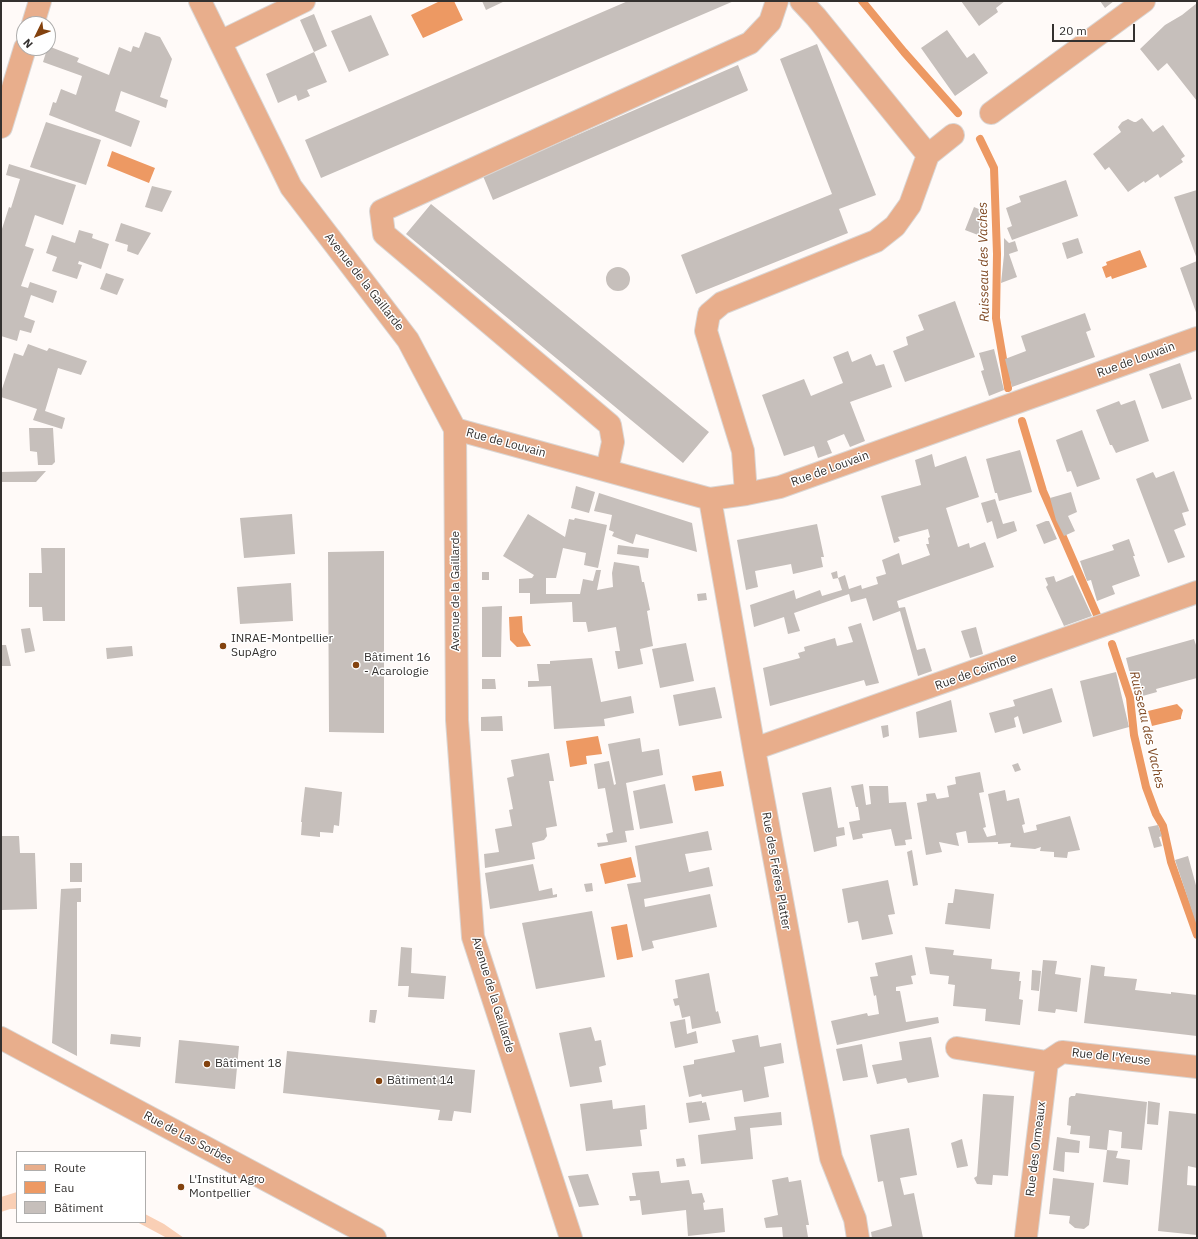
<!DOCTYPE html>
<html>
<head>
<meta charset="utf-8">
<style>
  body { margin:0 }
  #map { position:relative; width:1198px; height:1239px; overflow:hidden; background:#fffaf8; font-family:"IBM Plex Sans",sans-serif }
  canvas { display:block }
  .frame { position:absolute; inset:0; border:2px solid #34312f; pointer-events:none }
  .legend { position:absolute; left:16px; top:1151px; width:130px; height:72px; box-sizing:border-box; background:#fff; border:1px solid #aeadac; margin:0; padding:5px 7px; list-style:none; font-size:12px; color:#34312f }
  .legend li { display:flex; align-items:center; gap:8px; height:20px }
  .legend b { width:20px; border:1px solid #aeadac }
  .north { position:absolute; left:16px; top:16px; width:40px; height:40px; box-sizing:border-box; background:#fff; border:1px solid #aeadac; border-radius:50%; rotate:227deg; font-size:11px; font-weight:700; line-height:16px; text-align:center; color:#34312f }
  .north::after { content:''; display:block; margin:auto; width:14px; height:18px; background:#83420e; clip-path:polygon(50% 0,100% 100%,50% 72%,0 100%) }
  .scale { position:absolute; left:1052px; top:24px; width:83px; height:18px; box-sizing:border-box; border:2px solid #34312f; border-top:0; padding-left:5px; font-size:12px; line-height:14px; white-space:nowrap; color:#34312f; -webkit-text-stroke:3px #fff; paint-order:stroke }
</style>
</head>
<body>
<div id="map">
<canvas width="1198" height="1239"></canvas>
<div class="frame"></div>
<ul class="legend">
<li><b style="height:5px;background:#e8ae8c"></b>Route</li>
<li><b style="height:11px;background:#ed9963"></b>Eau</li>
<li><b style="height:11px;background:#c6bfbb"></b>Bâtiment</li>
</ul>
<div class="north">N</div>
<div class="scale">20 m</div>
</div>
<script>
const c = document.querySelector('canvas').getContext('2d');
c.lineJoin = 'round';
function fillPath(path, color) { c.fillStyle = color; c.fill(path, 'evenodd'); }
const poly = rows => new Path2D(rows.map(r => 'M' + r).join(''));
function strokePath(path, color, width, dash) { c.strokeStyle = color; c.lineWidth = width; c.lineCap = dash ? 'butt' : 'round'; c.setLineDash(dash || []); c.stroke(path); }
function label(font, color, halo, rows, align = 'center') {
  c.font = font + ' "IBM Plex Sans",sans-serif'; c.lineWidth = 3; c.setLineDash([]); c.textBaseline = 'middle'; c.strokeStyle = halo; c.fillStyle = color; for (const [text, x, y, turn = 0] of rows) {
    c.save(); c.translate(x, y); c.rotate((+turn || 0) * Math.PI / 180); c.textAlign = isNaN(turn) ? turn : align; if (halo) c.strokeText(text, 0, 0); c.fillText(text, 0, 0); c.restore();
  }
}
fillPath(poly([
  [17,1192,17,1209,10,1209,1,1212,1,1197],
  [145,1214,164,1224,184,1238,167,1238,137,1222,145,1222]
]), '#f9cfb5');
fillPath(poly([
  [440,1,454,1,463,20,423,38,411,15],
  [112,151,155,168,149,183,107,166],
  [1140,250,1147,267,1112,279,1111,276,1106,278,1102,267,1107,265,1106,262],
  [522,616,523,632,531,646,517,647,510,640,509,617],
  [1177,704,1183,710,1181,717,1181,719,1152,726,1148,711],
  [598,736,602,754,586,756,587,764,570,767,566,741],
  [721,771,724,786,695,791,692,776],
  [631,857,636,877,605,884,600,864],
  [627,924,633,957,617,960,611,927]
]), '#ed9963');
strokePath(poly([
  [862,1,904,52,958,113],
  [980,139,994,168,997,254,996,318,1008,388],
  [1022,421,1043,491,1097,615],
  [1112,644,1130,698,1134,735,1146,787,1156,814,1163,826,1171,862,1197,935]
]), '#ed9963', 8);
fillPath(poly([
  [482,1,505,1,486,10],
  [628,1,734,1,321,178,305,140],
  [961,1,1005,1,996,8,998,12,979,26],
  [1100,1,1114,1,1105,8],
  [1197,3,1197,101,1167,63,1158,71,1140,49,1165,25,1182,15],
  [314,14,327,46,314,52,300,20],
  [371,15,389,55,349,72,331,31],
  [947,30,967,58,974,53,988,73,955,96,921,48],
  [145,32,160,37,172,59,160,97,168,100,166,108,121,91,115,111,140,121,131,147,49,115,53,102,56,103,61,89,76,95,82,76,43,62,48,46,79,58,77,62,109,75,119,47,131,52,133,46,139,48],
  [817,44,876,195,839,209,848,233,696,294,681,255,832,194,780,59],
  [314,52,327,82,307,90,310,96,298,101,296,95,278,103,266,74],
  [738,65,748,90,747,91,493,200,483,176],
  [1142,118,1153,132,1163,125,1185,156,1181,159,1183,162,1160,178,1158,174,1145,183,1144,181,1128,192,1109,167,1105,170,1093,154,1121,132,1118,127,1122,122,1128,119,1134,122,1136,122],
  [46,122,101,140,86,185,30,167],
  [9,164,76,185,63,225,35,215,25,246,34,249,21,286,28,288,30,282,57,291,53,303,31,295,24,317,35,321,31,333,20,330,17,341,1,336,1,232,9,207,11,208,20,179,6,175],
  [1066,180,1078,216,1012,240,1007,228,1012,226,1006,208,1021,202,1019,196],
  [152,186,172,191,162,212,145,207],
  [1197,190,1197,259,1174,197],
  [431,204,709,432,683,463,406,234],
  [974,207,988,213,978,235,965,230],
  [121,223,151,233,138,255,127,251,128,245,115,241],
  [79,230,93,234,92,238,109,244,101,269,79,261,78,264,82,265,77,279,52,271,57,257,46,253,52,235,75,243],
  [1004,238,1009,243,1015,241,1018,251,1009,254,1017,277,1001,283,1004,255],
  [1078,238,1083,253,1067,259,1062,243],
  [1197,261,1197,315,1180,268],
  '606 279a12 12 0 1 1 24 0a12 12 0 1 1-24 0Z',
  [106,273,124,279,117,295,100,289],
  [955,301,975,357,905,382,893,351,908,345,906,337,924,330,918,315],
  [1085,313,1091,330,1086,332,1095,357,1012,387,1005,359,1026,351,1021,336],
  [28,344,47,351,49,348,87,361,81,375,58,368,45,411,65,418,62,429,33,420,37,409,1,397,1,392,14,353,23,356],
  [994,349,1004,390,989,396,981,371,984,370,979,353],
  [848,351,852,362,871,354,876,366,884,364,892,387,850,402,865,441,850,447,844,434,827,441,832,453,818,458,814,446,784,456,762,395,804,379,811,396,843,383,833,357],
  [1180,363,1192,399,1162,409,1149,374],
  [1135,400,1149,441,1116,453,1112,445,1110,445,1096,410,1119,401,1121,405],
  [29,428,53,428,55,462,52,465,38,465,37,452,30,451],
  [1082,430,1100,479,1077,487,1071,471,1067,472,1056,440],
  [1020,450,1032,492,999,501,997,493,995,493,986,459],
  [932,454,935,467,966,456,979,497,946,508,958,547,969,543,970,548,985,542,994,567,897,601,899,608,905,607,917,650,925,648,932,671,918,676,900,611,873,621,866,598,851,602,849,594,794,613,800,631,788,634,784,617,754,627,750,605,794,590,796,599,820,590,822,596,842,590,838,578,845,575,849,589,861,585,862,589,878,584,876,577,886,574,882,560,899,553,902,565,930,555,926,544,929,544,928,538,930,537,928,529,898,537,900,541,894,543,881,496,921,485,915,460],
  [46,471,36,482,1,482,1,472],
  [1174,471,1189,511,1182,513,1186,525,1174,530,1185,557,1168,563,1136,479,1153,472,1156,478],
  [576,486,595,492,589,513,571,508],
  [1071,492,1077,512,1068,516,1075,531,1064,536,1056,520,1050,498],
  [599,493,692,523,697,552,636,534,633,544,612,536,614,532,609,530,612,515,594,511],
  [995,499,1003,524,1014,521,1017,531,997,539,992,521,987,523,981,503],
  [292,514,295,554,244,558,240,518],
  [528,514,565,537,569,519,574,520,575,518,607,525,598,568,584,565,586,553,563,548,556,578,546,578,546,594,580,594,583,579,593,581,596,570,601,570,597,590,613,587,612,573,614,562,639,566,642,582,644,582,650,610,647,611,653,646,640,649,643,664,618,669,615,651,620,651,616,627,588,632,586,622,573,622,572,602,530,604,530,593,519,593,519,579,532,578,534,575,503,556],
  [1046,521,1049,521,1057,539,1044,544,1036,525],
  [817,524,824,557,821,557,823,567,793,574,791,564,755,571,758,587,746,590,737,540],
  [1129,539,1135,556,1133,556,1140,576,1112,586,1115,594,1097,601,1091,580,1087,581,1080,561,1114,550,1112,545],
  [618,545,649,549,648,558,617,554],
  [41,548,65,548,65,621,43,621,42,607,29,607,29,573,42,573],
  [384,551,384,733,329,732,328,552],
  [837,571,838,578,833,579,831,573],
  [482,572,489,572,489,580,482,580],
  [1073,575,1092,616,1064,626,1046,587,1048,585,1045,578,1054,576,1056,582],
  [291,583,293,621,240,624,237,587],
  [706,593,707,600,698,601,697,594],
  [502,606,501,657,482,657,482,607],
  [861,623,879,683,866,686,864,680,770,706,763,668,800,658,798,653,805,651,804,647,835,638,837,646,853,642,848,627],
  [976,627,983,654,970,658,961,631],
  [30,628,35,651,25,653,21,629],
  [1194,639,1197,648,1197,678,1156,689,1157,692,1139,697,1138,694,1135,694,1126,658],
  [686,643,694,681,660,688,652,649],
  [1,645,6,645,11,666,1,666],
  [132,646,133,656,107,659,106,648],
  [592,658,601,702,631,696,634,713,604,719,605,726,554,729,551,686,528,687,528,681,539,681,537,664,550,664,550,661],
  [1116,672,1129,727,1093,737,1080,681],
  [482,679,495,679,496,689,482,689],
  [715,687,722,718,679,726,673,695],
  [1052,688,1062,722,1023,734,1018,716,1014,718,1016,727,995,733,989,713,1015,706,1013,700],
  [951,700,957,732,919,738,916,712],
  [502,716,503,731,481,731,481,717],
  [888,725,889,736,883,738,881,726],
  [640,738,642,752,659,749,663,775,626,783,634,830,625,831,627,842,598,847,597,843,608,842,606,834,613,832,605,788,598,789,594,764,609,761,614,785,616,784,608,744],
  [549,753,554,781,549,781,557,826,546,828,547,836,544,840,532,843,535,859,485,868,484,854,499,852,495,829,512,826,509,810,513,809,507,778,514,776,511,760],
  [1018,763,1021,770,1015,772,1012,765],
  [980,772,984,792,979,793,986,827,983,828,987,837,996,835,988,794,1005,790,1007,801,1019,798,1025,824,1022,825,1024,833,1037,830,1036,825,1070,816,1080,850,1068,852,1067,858,1054,857,1054,852,1040,851,1041,847,1035,849,1010,847,1011,843,998,844,998,842,968,843,966,831,956,833,959,846,939,842,942,852,926,855,917,803,927,801,926,794,935,793,937,799,949,797,947,786,956,784,955,777],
  [665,784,673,823,640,829,633,791],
  [863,784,866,805,871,804,869,786,888,786,889,803,906,802,912,839,905,840,906,845,895,846,891,829,862,834,863,838,853,840,849,822,860,820,858,807,856,807,851,786],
  [305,787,342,792,339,826,334,825,333,833,320,832,320,837,301,835,302,822,301,822],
  [831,787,838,828,844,827,845,835,836,837,837,846,814,852,802,793],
  [1158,825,1162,836,1159,837,1162,846,1154,848,1148,827],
  [1,830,2,830,2,836,19,836,20,853,35,853,37,909,2,910],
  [708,831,712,850,685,854,689,872,709,867,713,886,644,899,645,907,710,894,717,927,652,941,654,948,642,951,627,884,641,882,635,846],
  [912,850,918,885,913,886,907,852],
  [1188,856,1197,889,1197,926,1175,860],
  [70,863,82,863,82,882,70,882],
  [533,864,539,891,552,888,553,895,557,894,557,897,490,909,485,873],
  [888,880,895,914,888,915,893,934,862,940,858,921,848,923,842,889],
  [592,883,593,891,586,892,584,884],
  [81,888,81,902,77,902,77,1056,52,1043,61,889],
  [955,889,994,894,990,929,945,924,948,903,953,903],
  [592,911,605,977,536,989,522,923],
  [401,947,412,948,411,973,446,976,444,999,408,997,409,986,398,986],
  [925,947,954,950,953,955,992,959,991,969,1020,972,1019,981,1021,981,1019,999,1023,1000,1020,1025,985,1021,986,1009,953,1006,955,985,948,984,949,976,930,974],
  [912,955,916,975,911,976,913,984,896,987,896,991,900,991,906,1022,938,1017,939,1023,837,1045,831,1021,867,1013,868,1016,879,1014,876,995,874,996,870,977,878,976,875,963],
  [1043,960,1057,961,1055,974,1081,978,1077,1012,1056,1009,1055,1013,1038,1011],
  [1091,965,1105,967,1104,976,1137,979,1135,990,1171,994,1171,992,1197,995,1197,1036,1084,1023],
  [1032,970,1041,971,1039,991,1031,990],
  [709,973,716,1012,718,1011,721,1023,692,1029,690,1016,682,1018,679,1005,675,1006,673,999,678,998,675,980],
  [370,1010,377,1010,375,1023,369,1022],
  [685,1019,687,1034,696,1031,698,1043,675,1048,670,1022],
  [591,1027,595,1041,601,1040,606,1065,599,1067,602,1082,570,1087,559,1033],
  [111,1034,141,1037,140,1047,110,1044],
  [758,1035,760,1047,781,1043,784,1063,764,1067,769,1097,744,1102,742,1090,702,1097,701,1094,689,1097,683,1066,694,1064,694,1060,735,1052,732,1040],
  [931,1037,939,1077,908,1083,906,1078,877,1084,872,1065,902,1060,899,1042],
  [179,1040,239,1046,235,1089,175,1083],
  [862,1044,868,1077,843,1081,836,1049],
  [287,1051,475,1070,471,1113,454,1111,452,1121,438,1120,440,1110,283,1093],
  [1076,1093,1147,1102,1142,1150,1121,1148,1122,1132,1109,1130,1107,1150,1089,1148,1090,1136,1070,1134,1071,1126,1067,1125,1069,1098,1071,1096,1075,1096],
  [983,1094,1014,1096,1008,1176,993,1175,992,1185,977,1184,974,1178,977,1176],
  [612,1100,613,1109,645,1105,647,1129,640,1130,642,1146,586,1151,580,1104],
  [702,1101,702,1103,706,1102,710,1120,689,1123,686,1103],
  [1148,1101,1160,1103,1158,1125,1147,1124],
  [1169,1111,1197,1114,1197,1168,1188,1166,1187,1185,1197,1186,1197,1235,1158,1231],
  [781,1112,782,1125,750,1128,753,1159,701,1164,698,1135,736,1130,734,1117],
  [909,1128,917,1175,900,1178,904,1195,914,1193,923,1238,872,1238,871,1232,892,1226,883,1181,878,1182,870,1135],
  [1057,1137,1080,1141,1079,1153,1065,1152,1064,1172,1053,1170],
  [962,1139,968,1166,957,1168,951,1143],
  [1107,1150,1118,1151,1116,1158,1130,1160,1128,1185,1103,1182],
  [684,1158,686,1166,677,1167,676,1159],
  [659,1171,661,1183,689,1180,692,1194,702,1193,705,1202,703,1203,704,1210,723,1208,725,1232,688,1236,686,1210,642,1215,640,1200,630,1201,629,1196,636,1196,632,1173],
  [588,1174,599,1205,579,1207,568,1176],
  [788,1177,789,1182,801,1180,809,1225,806,1225,808,1237,783,1238,782,1227,766,1228,764,1218,778,1215,772,1180],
  [1053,1178,1094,1183,1089,1225,1084,1229,1075,1228,1069,1223,1070,1216,1049,1214]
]), '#c6bfbb');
const minor = poly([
  [200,1,291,187,408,340,455,429,457,720,473,937,571,1238],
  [33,24,40,1],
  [220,42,304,1],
  [991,113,1144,1],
  [1,127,25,48],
  [928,155,953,135],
  [455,429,710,499,746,494,780,487,1197,338],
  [607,470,613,442,610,425,384,234,381,211,750,43,770,22,777,1],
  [746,494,743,451,706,331,709,314,722,303,876,241,895,226,910,205,928,155,816,17,801,1],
  [710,499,754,749,809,1046,831,1158,855,1219,858,1238],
  [754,749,1197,592],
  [1,1038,375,1238],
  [957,1048,1047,1062,1062,1052,1197,1067],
  [1026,1236,1047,1062]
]);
strokePath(minor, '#dad6d4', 24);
strokePath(minor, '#e8ae8c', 22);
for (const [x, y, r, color] of [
  [223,646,4,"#83420e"],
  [356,665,4,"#83420e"],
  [207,1064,4,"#83420e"],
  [379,1081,4,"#83420e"],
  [181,1187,4,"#83420e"]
]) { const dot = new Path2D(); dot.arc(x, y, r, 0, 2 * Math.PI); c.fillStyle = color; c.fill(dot); strokePath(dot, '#fff', 1.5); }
label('12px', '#34312f', '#fff', [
  ["Avenue de la Gaillarde",364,282,52],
  ["Rue de Louvain",1136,360,-20],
  ["Rue de Louvain",506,443,15],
  ["Rue de Louvain",830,469,-20],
  ["Avenue de la Gaillarde",456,591,-90],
  ["Rue de Coïmbre",976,672,-20],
  ["Rue des Frères Platter",776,871,80],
  ["Avenue de la Gaillarde",493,995,73],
  ["Rue de l'Yeuse",1111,1057,6],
  ["Rue de Las Sorbes",188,1138,28],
  ["Rue des Ormeaux",1036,1149,-83]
]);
label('12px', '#34312f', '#fff', [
  ["INRAE-Montpellier",231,639],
  ["SupAgro",231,653],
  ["Bâtiment 16",364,658],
  ["- Acarologie",364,672],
  ["Bâtiment 18",215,1064],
  ["Bâtiment 14",387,1081],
  ["L'Institut Agro",189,1180],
  ["Montpellier",189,1194]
], 'left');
label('italic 13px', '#7e4721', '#fff', [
  ["Ruisseau des Vaches",984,262,-91],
  ["Ruisseau des Vaches",1147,730,77]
]);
</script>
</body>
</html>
